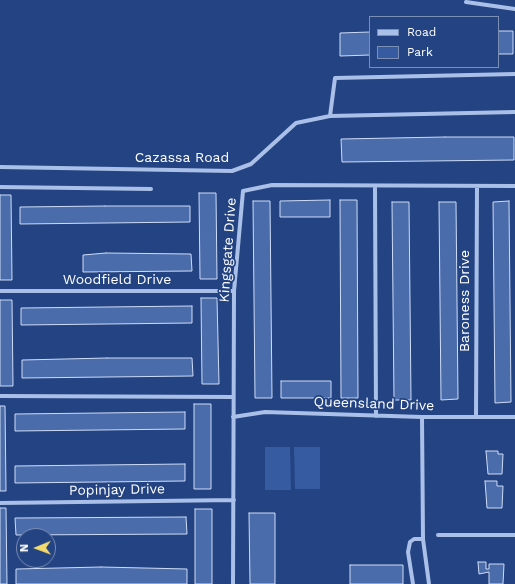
<!DOCTYPE html>
<html>
<head>
<meta charset="utf-8">
<style>
  body { margin:0 }
  #map { position:relative; width:515px; height:584px; overflow:hidden; background:#234382; font-family:"Work Sans",sans-serif }
  canvas { display:block }
  .legend { position:absolute; left:369px; top:16px; width:130px; height:52px; box-sizing:border-box; background:#234382; border:1px solid #7b8eb4; margin:0; padding:5px 7px; list-style:none; font-size:12px; color:#fff }
  .legend li { display:flex; align-items:center; gap:8px; height:20px }
  .legend b { width:20px; border:1px solid #7b8eb4 }
  .north { position:absolute; left:16px; top:528px; width:40px; height:40px; box-sizing:border-box; background:#234382; border:1px solid #7b8eb4; border-radius:50%; rotate:269deg; font-size:11px; font-weight:700; line-height:16px; text-align:center; color:#fff }
  .north::after { content:''; display:block; margin:auto; width:14px; height:18px; background:#f3da6d; clip-path:polygon(50% 0,100% 100%,50% 72%,0 100%) }
</style>
</head>
<body>
<div id="map">
<canvas width="515" height="584"></canvas>
<ul class="legend">
<li><b style="height:5px;background:#aac0e8"></b>Road</li>
<li><b style="height:11px;background:#375ba0"></b>Park</li>
</ul>
<div class="north">N</div>
</div>
<script>
const c = document.querySelector('canvas').getContext('2d');
c.lineJoin = 'round';
function fillPath(path, color) { c.fillStyle = color; c.fill(path, 'evenodd'); }
const poly = rows => new Path2D(rows.map(r => 'M' + r).join(''));
function strokePath(path, color, width, dash) { c.strokeStyle = color; c.lineWidth = width; c.lineCap = dash ? 'butt' : 'round'; c.setLineDash(dash || []); c.stroke(path); }
function label(font, color, halo, rows, align = 'center') {
  c.font = font + ' "Work Sans",sans-serif'; c.lineWidth = 3.5; c.setLineDash([]); c.textBaseline = 'middle'; c.strokeStyle = halo; c.fillStyle = color; for (const [text, x, y, turn = 0] of rows) {
    c.save(); c.translate(x, y); c.rotate((+turn || 0) * Math.PI / 180); c.textAlign = isNaN(turn) ? turn : align; if (halo) c.strokeText(text, 0, 0); c.fillText(text, 0, 0); c.restore();
  }
}
fillPath(poly([
  [265,447,290,447,291,490,265,490],
  [294,447,320,447,320,489,295,489]
]), '#375ba0');
const building = poly([
  [498,31,513,31,513,54,498,54,498,31],
  [370,32,370,55,340,56,340,33,370,32],
  [445,137,514,137,514,160,342,162,341,139,445,137],
  [199,193,216,193,217,279,200,279,199,193],
  [0,195,11,195,12,280,0,280,0,195],
  [330,200,330,217,280,217,280,201,330,200],
  [340,200,357,200,358,398,341,398,340,200],
  [253,201,270,201,272,398,255,398,253,201],
  [509,201,511,402,495,403,493,202,509,201],
  [392,202,409,202,411,400,394,400,392,202],
  [439,202,456,202,458,399,441,400,439,202],
  [105,206,190,206,190,222,20,224,20,207,105,206],
  [106,253,191,254,192,271,83,272,83,255,106,253],
  [201,298,217,298,219,384,202,384,201,298],
  [0,300,12,300,13,386,0,386,0,300],
  [192,306,192,323,21,325,21,308,192,306],
  [107,358,192,358,193,376,22,378,22,360,107,358],
  [281,381,331,381,331,398,281,398,281,381],
  [194,404,211,404,211,489,194,489,194,404],
  [0,406,5,406,6,491,0,491,0,406],
  [185,412,185,429,15,431,15,414,185,412],
  [486,451,498,451,498,454,503,454,502,474,488,474,486,451],
  [185,464,185,481,15,483,15,466,185,464],
  [485,481,497,481,497,486,503,486,502,508,487,508,485,481],
  [0,508,6,508,7,584,0,584,0,508],
  [195,509,212,509,212,584,195,584,195,509],
  [249,513,275,513,275,584,250,584,249,513],
  [186,517,187,534,16,535,15,518,186,517],
  [478,562,486,562,486,569,489,569,489,564,504,564,503,584,489,584,489,572,479,574,478,562],
  [350,565,403,565,403,584,350,584,350,565],
  [101,567,187,569,187,584,16,584,16,569,101,567]
]);
fillPath(building, '#4b6cab');
strokePath(building, '#cedcf6', 1);
strokePath(poly([
  [466,2,515,9],
  [330,116,335,78,515,74],
  [0,167,232,171,251,164,296,123,330,116,515,112],
  [375,186,376,416],
  [0,187,151,189],
  [0,291,234,291],
  [0,396,233,397],
  [476,416,477,186],
  [233,417,265,412,422,417,515,417],
  [422,417,423,539,429,584],
  [0,503,234,500],
  [438,535,515,535],
  [233,584,234,291,243,191,272,185,515,186],
  [413,584,408,552,410,542,414,539,423,539]
]), '#aac0e8', 4);
label('14px', '#fff', '#234382', [
  ["Cazassa Road",182,158],
  ["Kingsgate Drive",228,250,-86],
  ["Woodfield Drive",117,280],
  ["Baroness Drive",465,301,-90],
  ["Queensland Drive",374,404,2],
  ["Popinjay Drive",117,490,-1]
]);
</script>
</body>
</html>
